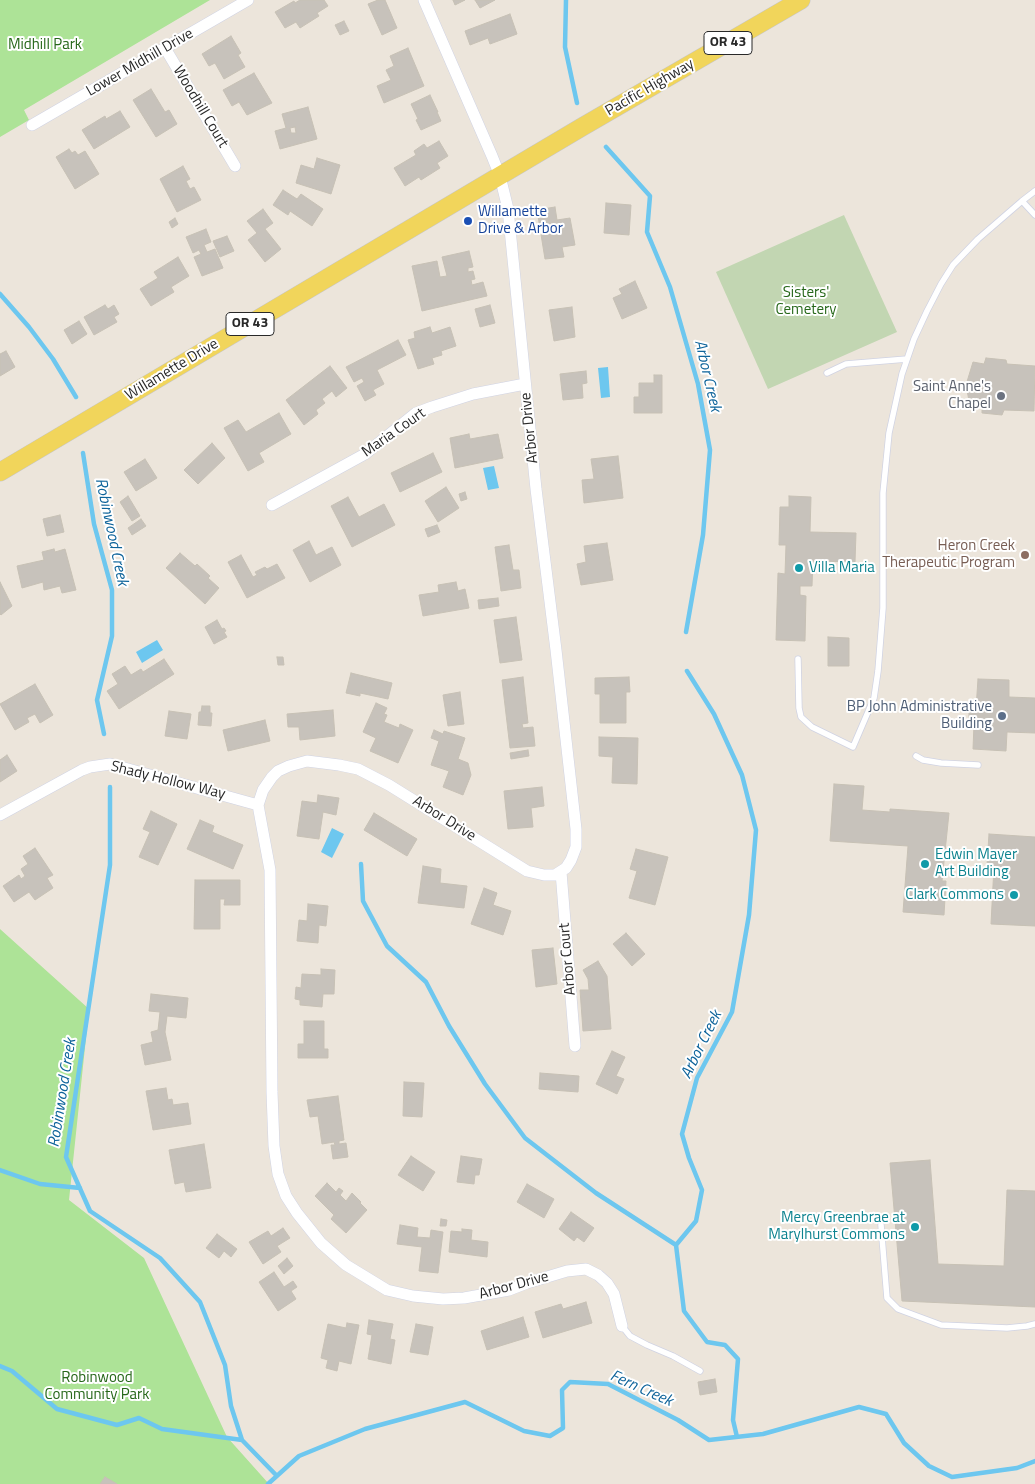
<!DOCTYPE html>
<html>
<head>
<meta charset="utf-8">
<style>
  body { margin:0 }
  canvas { display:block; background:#ece5db }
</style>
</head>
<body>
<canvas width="1035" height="1484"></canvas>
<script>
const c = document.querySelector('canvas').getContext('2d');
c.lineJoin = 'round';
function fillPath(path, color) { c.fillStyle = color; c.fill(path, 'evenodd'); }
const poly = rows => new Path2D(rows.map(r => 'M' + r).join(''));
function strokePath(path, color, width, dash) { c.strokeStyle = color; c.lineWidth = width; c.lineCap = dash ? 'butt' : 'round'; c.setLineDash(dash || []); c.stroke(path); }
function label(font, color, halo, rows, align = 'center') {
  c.font = font + ' "Titillium Web",sans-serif'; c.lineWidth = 4; c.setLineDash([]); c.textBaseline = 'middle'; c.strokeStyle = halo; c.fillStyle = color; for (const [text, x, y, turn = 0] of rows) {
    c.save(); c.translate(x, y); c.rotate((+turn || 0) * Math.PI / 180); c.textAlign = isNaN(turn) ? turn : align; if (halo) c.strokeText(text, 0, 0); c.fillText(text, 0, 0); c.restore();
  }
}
fillPath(poly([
  [0,0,210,0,24,110,29,120,0,137],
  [0,929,89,1009,69,1200,144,1258,227,1437,269,1484,0,1484]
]), '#ade397');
fillPath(poly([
  [844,215,897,332,768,389,716,272]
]), '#c2d6b2');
fillPath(poly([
  [608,367,610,397,601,398,598,368],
  [494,466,499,488,488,490,483,468],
  [157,640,163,650,142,663,136,652],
  [332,828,344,834,332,858,321,852]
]), '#6dc7ef');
strokePath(poly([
  [566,0,565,47,577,103],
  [606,147,650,196,647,232,670,287,698,384,710,450,703,535,686,632],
  [0,294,29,327,53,359,76,397],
  [83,453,94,524,112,590,112,636,97,700,104,734],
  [687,671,714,714,742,775,756,830,749,915,732,1012,697,1078,682,1134,689,1158,702,1190,696,1221,676,1245,684,1311,707,1342,725,1345,738,1359,733,1420,737,1437],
  [110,787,110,865,66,1157,90,1211,160,1258,200,1302,225,1365,231,1406,242,1440,277,1476],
  [361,864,363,901,387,946,426,982,449,1026,485,1084,525,1138,596,1193,676,1245],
  [0,1170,40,1184,80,1188],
  [0,1366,12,1371,57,1409,117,1425,139,1418,162,1429,242,1440],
  [268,1484,299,1456,365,1429,465,1402,524,1431,550,1436,563,1428,562,1390,570,1382,608,1384,678,1420,709,1440,763,1434,859,1407,886,1414,904,1443,929,1466,952,1477,1017,1468,1035,1461]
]), '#6dc7ef', 4.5);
const building = poly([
  [300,0,324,0,328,6,317,13,319,16,300,28,296,22,285,28,275,12,294,1,295,3,300,0],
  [378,0,385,0,397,28,382,35,368,4,378,0],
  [453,0,465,0,455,5,453,0],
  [475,0,495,0,480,8,475,0],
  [510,14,517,34,490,44,488,38,470,45,465,31,510,14],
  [344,21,349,31,340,35,335,25,344,21],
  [231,36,241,53,238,55,245,67,224,79,215,63,209,66,202,54,231,36],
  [408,48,424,86,384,103,377,86,391,80,386,70,394,66,390,56,408,48],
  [254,73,272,103,247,115,239,102,232,106,223,90,254,73],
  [151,89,165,112,169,110,177,124,156,137,133,100,151,89],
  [430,95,438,112,437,112,441,121,421,130,416,120,418,119,411,104,430,95],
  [308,107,317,139,280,149,275,131,286,128,282,114,308,107],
  [295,127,296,133,291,133,290,128,295,127],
  [120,111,130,127,94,149,82,130,105,116,106,119,120,111],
  [439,141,448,156,437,163,440,168,421,180,419,177,405,186,394,168,416,155,414,151,424,144,427,148,439,141],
  [69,149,72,153,75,151,78,155,85,151,99,174,75,189,56,157,69,149],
  [317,158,340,165,331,194,296,183,301,165,314,169,317,158],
  [183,166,190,179,186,181,190,189,194,187,201,200,177,212,160,179,183,166],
  [283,190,297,199,301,194,323,209,312,226,290,211,288,215,273,205,283,190],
  [606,203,631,205,629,235,604,233,606,203],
  [555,207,557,220,570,218,575,245,562,247,564,257,545,259,537,210,555,207],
  [263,209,273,223,265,229,281,249,265,262,248,240,257,233,247,221,263,209],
  [175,218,178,224,172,228,169,222,175,218],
  [206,229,211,242,204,245,207,252,215,249,223,268,202,276,194,257,201,254,199,250,193,253,186,237,206,229],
  [227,236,234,251,220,257,213,241,227,236],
  [469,251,473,267,468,268,468,272,473,271,475,279,471,280,472,285,483,282,487,296,422,311,412,266,437,261,440,277,447,276,442,257,469,251],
  [178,257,189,276,171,287,174,292,151,306,140,289,158,278,154,272,178,257],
  [635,281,647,308,622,319,613,298,622,294,619,289,635,281],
  [105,305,108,309,114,305,119,314,114,317,117,322,94,335,84,317,105,305],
  [490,305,495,323,480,327,475,309,490,305],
  [572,307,575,337,554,341,549,310,572,307],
  [79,321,87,334,72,344,64,330,79,321],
  [430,327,432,333,450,327,456,346,441,351,442,355,432,358,434,364,418,369,408,340,415,338,414,332,430,327],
  [398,340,406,355,377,370,384,384,373,390,376,395,365,401,357,386,364,382,362,378,354,382,346,367,398,340],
  [6,351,15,367,0,376,0,354,6,351],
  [986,358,1006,360,1007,364,1035,366,1034,411,1004,410,1002,415,982,413,982,407,970,406,966,385,973,362,984,364,986,358],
  [330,366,347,388,336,397,332,391,322,399,325,403,316,410,318,414,304,425,286,400,330,366],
  [586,371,587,383,582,384,583,398,563,400,560,374,586,371],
  [654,375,662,375,662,413,634,413,634,397,639,397,639,383,654,383,654,375],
  [279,413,291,434,259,453,264,462,248,471,224,428,238,420,246,432,279,413],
  [469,434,470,439,498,434,503,458,455,468,450,438,469,434],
  [212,443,225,458,198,484,184,470,212,443],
  [433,453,442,472,400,492,391,473,433,453],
  [618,456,623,498,584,503,582,480,594,479,591,459,618,456],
  [145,459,157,478,136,491,124,472,145,459],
  [446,487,459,508,438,522,425,501,446,487],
  [465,492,467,499,461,501,459,494,465,492],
  [128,496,140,516,132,521,120,502,128,496],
  [789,496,811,497,810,532,856,533,855,562,813,561,812,586,800,586,800,595,806,596,805,641,776,640,778,573,785,574,786,545,779,545,780,507,789,507,789,496],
  [348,497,359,517,384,504,395,525,352,547,331,506,348,497],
  [60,515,64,532,47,536,43,519,60,515],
  [141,519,146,526,132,535,128,528,141,519],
  [437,525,440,532,428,537,425,529,437,525],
  [309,541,316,555,332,547,341,565,310,582,293,550,309,541],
  [607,543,613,580,581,585,577,564,586,562,584,546,607,543],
  [509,545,513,570,519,570,521,588,501,591,495,547,509,545],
  [54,549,55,552,65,549,76,590,62,593,60,586,44,590,43,582,22,588,17,566,44,560,42,552,54,549],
  [180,553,195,566,197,564,210,576,208,578,219,588,205,604,166,568,180,553],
  [241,555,253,577,257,575,255,572,265,567,267,569,277,564,285,578,247,598,228,562,241,555],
  [0,582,12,606,1,615,0,614,0,582],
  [456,582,458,591,465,589,469,608,423,616,419,595,439,592,438,585,456,582],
  [498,598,499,606,479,609,478,600,498,598],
  [516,617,522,660,500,663,494,620,516,617],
  [217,620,222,629,224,628,226,631,224,632,227,637,214,644,205,627,217,620],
  [828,637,849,638,849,666,828,666,828,637],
  [277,657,283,657,284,665,278,665,277,657],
  [164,659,174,674,119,709,107,691,118,684,112,674,125,666,131,675,141,669,143,672,164,659],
  [351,673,392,683,388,699,360,693,360,696,346,693,351,673],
  [523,677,528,723,522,724,523,728,533,727,535,746,510,748,502,680,523,677],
  [629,677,630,692,626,692,626,723,600,723,600,694,595,694,595,678,629,677],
  [978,679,1009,680,1009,697,1035,698,1035,733,1007,732,1006,751,973,749,974,724,969,724,969,708,976,709,978,679],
  [35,684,53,715,40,723,35,714,27,718,29,722,15,730,0,704,35,684],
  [460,692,464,724,448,726,443,695,460,692],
  [376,703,387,708,384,714,387,715,384,722,399,728,400,724,413,730,398,763,370,751,376,738,363,732,376,703],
  [202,706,210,706,210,713,212,713,211,726,198,725,199,712,201,712,202,706],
  [333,710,335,736,300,740,299,727,288,727,287,714,333,710],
  [169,711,191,714,187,739,165,736,169,711],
  [265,720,270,741,228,751,223,730,265,720],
  [434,730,443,734,444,731,465,738,458,759,468,763,471,775,463,795,443,787,449,771,431,765,439,741,431,738,434,730],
  [599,737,638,738,637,784,612,783,613,757,599,756,599,737],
  [528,750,529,756,511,759,510,753,528,750],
  [7,755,17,771,0,782,0,760,7,755],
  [834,784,864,786,862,810,890,812,890,809,949,813,942,881,946,881,944,915,903,912,908,846,830,841,834,784],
  [542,787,544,806,531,808,533,827,508,829,504,791,542,787],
  [318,795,339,798,336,815,323,812,319,839,297,836,302,801,317,803,318,795],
  [151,811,177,824,158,865,139,857,150,832,143,829,151,811],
  [374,813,417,839,407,856,364,830,374,813],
  [200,820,214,826,212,832,243,845,233,869,187,849,200,820],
  [989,834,1035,837,1035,926,991,924,994,866,987,865,989,834],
  [35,848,53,875,47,878,53,888,35,900,29,892,14,902,3,886,19,875,21,879,25,876,21,869,28,864,23,856,35,848],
  [636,849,668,857,655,905,629,898,637,871,630,869,636,849],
  [423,866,441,869,440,883,467,886,464,908,418,903,423,866],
  [195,880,240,880,240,905,224,905,225,899,220,899,220,929,194,929,195,880],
  [484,888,497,893,493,905,511,911,503,935,471,924,484,888],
  [308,904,328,906,326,926,319,925,318,943,297,941,299,920,307,921,308,904],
  [626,933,645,954,632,966,613,944,626,933],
  [553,948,557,984,536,987,532,950,553,948],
  [598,961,607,976,611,1029,583,1031,580,990,589,990,588,979,583,970,598,961],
  [321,969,335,970,334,994,323,994,322,1007,300,1005,300,1000,295,999,296,987,301,988,302,974,321,975,321,969],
  [151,994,188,998,186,1018,167,1016,165,1032,171,1060,145,1065,141,1045,153,1042,151,1032,158,1030,160,1012,149,1011,151,994],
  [304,1021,324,1021,324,1049,328,1049,328,1058,298,1058,298,1044,304,1044,304,1021],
  [612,1051,625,1057,616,1076,624,1079,617,1094,596,1084,612,1051],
  [540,1073,579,1076,578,1092,539,1089,540,1073],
  [404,1082,424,1083,422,1117,403,1116,404,1082],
  [166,1088,168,1100,172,1099,173,1105,188,1103,191,1124,153,1130,146,1091,166,1088],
  [338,1096,344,1140,339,1141,339,1144,346,1143,348,1157,333,1159,331,1145,335,1145,334,1142,322,1144,318,1116,310,1117,307,1100,338,1096],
  [204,1144,211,1188,186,1192,184,1182,175,1184,169,1150,204,1144],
  [411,1156,435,1172,423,1191,398,1175,411,1156],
  [461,1156,482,1159,479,1175,475,1175,474,1184,457,1182,461,1156],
  [930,1160,938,1264,1004,1266,1007,1190,1035,1191,1035,1307,902,1301,890,1163,930,1160],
  [327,1183,336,1192,339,1188,343,1191,340,1195,346,1201,352,1193,361,1202,360,1203,367,1210,346,1233,331,1219,334,1215,315,1196,327,1183],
  [527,1184,554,1199,544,1218,517,1202,527,1184],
  [571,1212,594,1228,584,1242,577,1237,574,1241,559,1229,571,1212],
  [441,1219,447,1220,446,1226,440,1226,441,1219],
  [400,1225,418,1228,417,1237,430,1238,431,1230,443,1232,438,1273,419,1271,422,1247,397,1244,400,1225],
  [283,1228,290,1238,277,1246,281,1252,263,1264,249,1242,268,1231,271,1236,283,1228],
  [462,1229,472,1230,471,1240,488,1242,487,1257,449,1252,451,1231,462,1232,462,1229],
  [217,1234,237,1249,231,1257,224,1251,219,1258,206,1248,217,1234],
  [287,1258,293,1266,284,1274,278,1266,287,1258],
  [274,1272,284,1287,293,1281,297,1287,291,1291,296,1299,278,1311,259,1282,274,1272],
  [586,1302,592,1323,543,1338,535,1312,561,1304,563,1309,586,1302],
  [523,1317,529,1337,487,1350,481,1331,523,1317],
  [369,1320,393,1324,390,1339,395,1340,391,1364,368,1359,372,1335,367,1334,369,1320],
  [347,1323,359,1325,351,1364,339,1361,337,1371,326,1368,328,1360,321,1358,328,1324,346,1328,347,1323],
  [416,1324,433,1327,428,1355,410,1352,416,1324],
  [715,1379,717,1392,700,1395,698,1382,715,1379],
  [105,1477,117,1484,100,1484,105,1477]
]);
fillPath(building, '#c7c2bb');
strokePath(building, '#c7c1b5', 1);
const service = poly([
  [1035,191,1022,201,1035,215],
  [827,373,846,364,907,359],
  [798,659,799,708,801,717,812,727,853,747,874,698,878,671,883,608,883,493,889,433,902,374,914,339,927,311,941,284,953,265,978,239,1022,201],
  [916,756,923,760,941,763,978,765],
  [881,1225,887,1298,898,1309,941,1325,1007,1328,1027,1326,1035,1324],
  [622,1326,630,1336,647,1345,673,1356,700,1371]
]);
const minor = poly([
  [424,0,492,156,500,176,508,209,536,489,556,650,576,829,576,847,571,860,566,868,555,875,544,875,527,871,389,785,358,769,339,765,307,761,289,766,278,771,272,777,263,790,258,805,270,870,272,1092,274,1146,278,1174,286,1196,297,1213,321,1243,346,1265,387,1290,413,1296,443,1299,464,1298,509,1290,527,1283,567,1271,586,1269,598,1275,607,1283,614,1294,622,1326],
  [165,48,235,166],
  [32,125,248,0],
  [272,505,365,454,416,413,432,407,473,394,525,384],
  [0,815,82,770,90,767,110,764,258,805],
  [561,872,575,1046]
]);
const primary = poly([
  [0,472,582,127,801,0]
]);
strokePath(service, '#d0d3e3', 7);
strokePath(minor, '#d0d3e3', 12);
strokePath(primary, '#c7c7c7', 19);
strokePath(service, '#fff', 5.5);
strokePath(minor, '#fff', 11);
strokePath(primary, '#f1d55b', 18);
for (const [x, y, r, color] of [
  [468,221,5,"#1a4fb4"],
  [1001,396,5,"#6b7280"],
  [1025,555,5,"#8d6e63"],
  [799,568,5,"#0f9aa8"],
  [1002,716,5,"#5c6f8a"],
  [925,864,5,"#0f9aa8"],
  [1014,895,5,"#0f9aa8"],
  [915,1227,5,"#0f9aa8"]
]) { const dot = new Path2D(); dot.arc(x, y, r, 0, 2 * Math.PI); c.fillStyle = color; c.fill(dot); strokePath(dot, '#fff', 2); }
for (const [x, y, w] of [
  [728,43,48],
  [250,324,48]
]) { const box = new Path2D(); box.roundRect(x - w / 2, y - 11.5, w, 23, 4); c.fillStyle = '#fff'; c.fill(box); strokePath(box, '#292929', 1); }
label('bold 14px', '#292929', null, [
  ["OR 43",728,43],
  ["OR 43",250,324]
]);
label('15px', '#266719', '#fff', [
  ["Midhill Park",45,45],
  ["Sisters'",806,293],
  ["Cemetery",806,310],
  ["Robinwood",97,1378],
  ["Community Park",97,1395]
]);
label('15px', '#292929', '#fff', [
  ["Lower Midhill Drive",140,63,-30],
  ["Pacific Highway",650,88,-30],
  ["Woodhill Court",200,107,59],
  ["Willamette Drive",172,370,-31],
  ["Arbor Drive",530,428,-96],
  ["Maria Court",394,433,-35],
  ["Shady Hollow Way",168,781,14],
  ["Arbor Drive",444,819,32],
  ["Arbor Court",568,959,-95],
  ["Arbor Drive",514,1286,-15]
]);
label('15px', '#164399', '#fff', [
  ["Willamette",478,212],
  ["Drive & Arbor",478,229]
], 'left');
label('15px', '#5b616d', '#fff', [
  ["Saint Anne's",991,387],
  ["Chapel",991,404]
], 'right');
label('15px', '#785e54', '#fff', [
  ["Heron Creek",1015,546],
  ["Therapeutic Program",1015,563]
], 'right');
label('15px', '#0d838f', '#fff', [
  ["Villa Maria",809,568],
  ["Edwin Mayer",935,855],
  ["Art Building",935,872],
  ["Clark Commons",1004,895,"right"],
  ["Mercy Greenbrae at",905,1218,"right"],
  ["Marylhurst Commons",905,1235,"right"]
], 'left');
label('15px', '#4e5e75', '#fff', [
  ["BP John Administrative",992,707],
  ["Building",992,724]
], 'right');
label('italic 16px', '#0d639a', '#fff', [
  ["Arbor Creek",707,376,77],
  ["Robinwood Creek",111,532,78],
  ["Arbor Creek",702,1045,-64],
  ["Robinwood Creek",63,1093,-81],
  ["Fern Creek",641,1389,24]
]);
</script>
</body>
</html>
